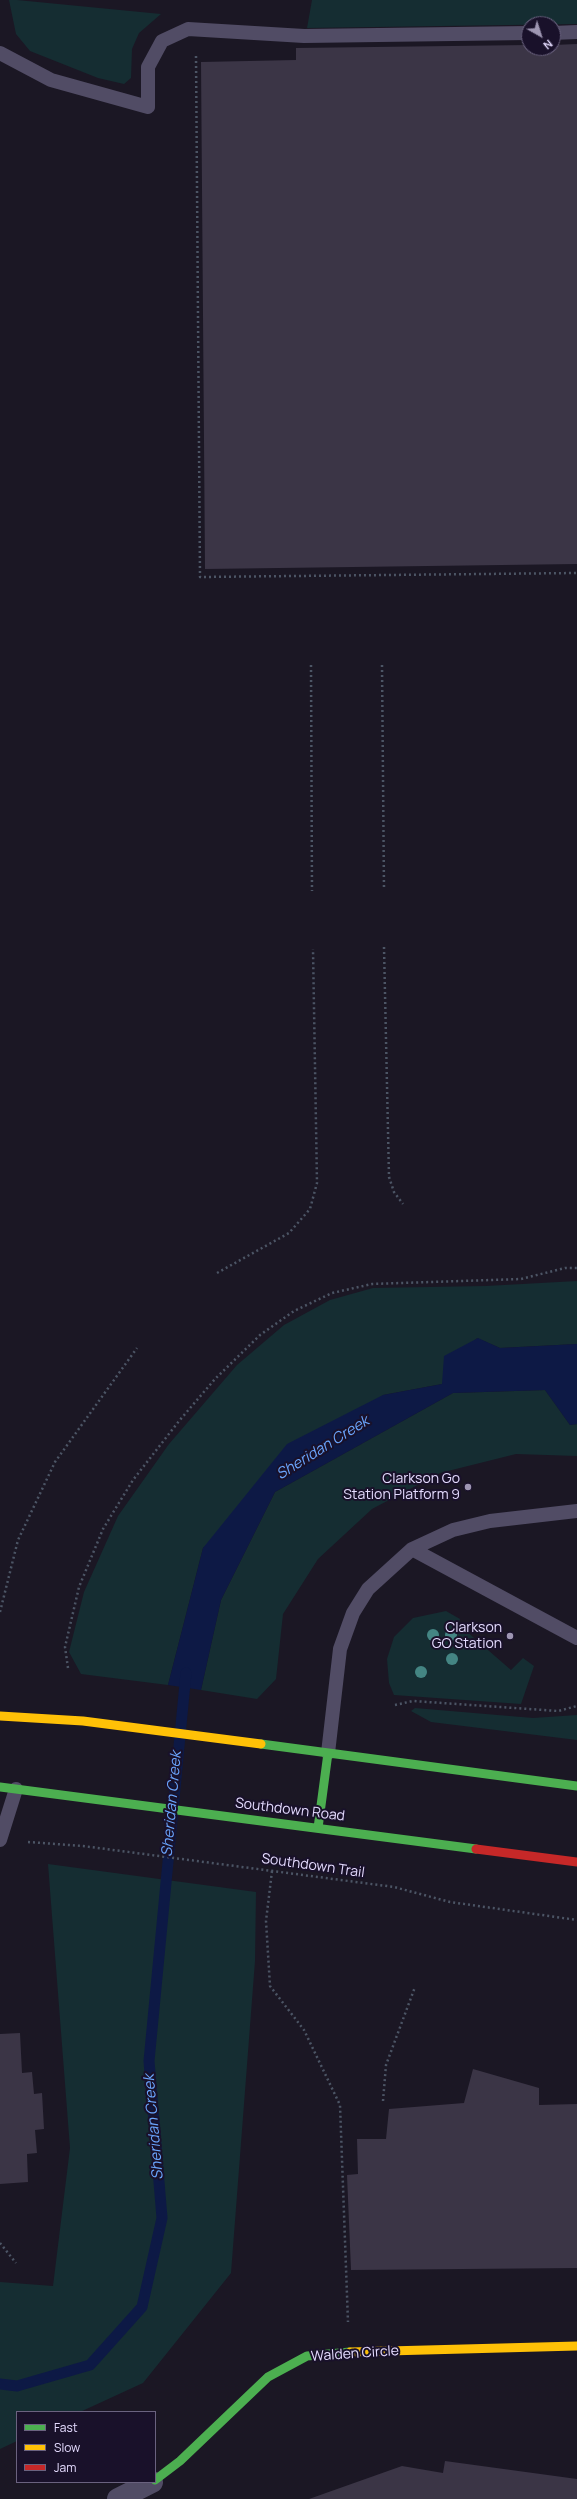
<!DOCTYPE html>
<html>
<head>
<meta charset="utf-8">
<style>
  body { margin:0 }
  #map { position:relative; width:577px; height:2499px; overflow:hidden; background:#1b1724; font-family:Manrope,sans-serif }
  canvas { display:block }
  .legend { position:absolute; left:16px; top:2411px; width:140px; height:72px; box-sizing:border-box; background:#19112a; border:1px solid #6a627f; margin:0; padding:5px 7px; list-style:none; font-size:12px; color:#e4dbfe }
  .legend li { display:flex; align-items:center; gap:8px; height:20px }
  .legend b { width:20px; border:1px solid #6a627f }
  .north { position:absolute; left:521px; top:16px; width:40px; height:40px; box-sizing:border-box; background:#19112a; border:1px solid #6a627f; border-radius:50%; rotate:141deg; font-size:11px; font-weight:700; line-height:16px; text-align:center; color:#e4dbfe }
  .north::after { content:''; display:block; margin:auto; width:14px; height:18px; background:#9e96b2; clip-path:polygon(50% 0,100% 100%,50% 72%,0 100%) }
</style>
</head>
<body>
<div id="map">
<canvas width="577" height="2499"></canvas>
<ul class="legend">
<li><b style="height:5px;background:#4caf50"></b>Fast</li>
<li><b style="height:5px;background:#ffc107"></b>Slow</li>
<li><b style="height:5px;background:#c62828"></b>Jam</li>
</ul>
<div class="north">N</div>
</div>
<script>
const c = document.querySelector('canvas').getContext('2d');
c.lineJoin = 'round';
function fillPath(path, color) { c.fillStyle = color; c.fill(path, 'evenodd'); }
const poly = rows => new Path2D(rows.map(r => 'M' + r).join(''));
function strokePath(path, color, width, dash) { c.strokeStyle = color; c.lineWidth = width; c.lineCap = dash ? 'butt' : 'round'; c.setLineDash(dash || []); c.stroke(path); }
function label(font, color, halo, rows, align = 'center') {
  c.font = font + ' Manrope,sans-serif'; c.lineWidth = 4; c.setLineDash([]); c.textBaseline = 'middle'; c.strokeStyle = halo; c.fillStyle = color; for (const [text, x, y, turn = 0] of rows) {
    c.save(); c.translate(x, y); c.rotate((+turn || 0) * Math.PI / 180); c.textAlign = isNaN(turn) ? turn : align; if (halo) c.strokeText(text, 0, 0); c.fillText(text, 0, 0); c.restore();
  }
}
fillPath(poly([
  [9,0,17,0,161,14,139,33,132,49,131,78,124,84,98,78,30,51,16,34],
  [312,0,577,0,577,24,307,28],
  [577,1281,577,1344,500,1348,477,1338,442,1384,383,1395,203,1548,168,1685,81,1674,69,1652,84,1592,118,1516,169,1444,237,1365,284,1325,330,1300,373,1288,486,1286],
  [545,1390,570,1425,577,1424,577,1456,516,1454,440,1473,372,1509,318,1559,283,1614,276,1679,257,1699,201,1690,221,1600,275,1492,453,1393],
  [446,1611,460,1619,458,1624,511,1670,523,1658,534,1666,521,1704,394,1695,389,1683,387,1659,394,1637,413,1618],
  [415,1708,533,1718,577,1715,577,1740,431,1722,411,1711],
  [48,1864,256,1892,255,1961,231,2273,143,2383,80,2412,17,2412,17,2441,0,2449,0,2282,53,2286,70,2148]
]), '#152d32');
fillPath(poly([
  [478,1338,500,1348,577,1344,577,1424,570,1425,545,1390,453,1393,275,1492,221,1600,201,1690,168,1685,203,1548,287,1444,383,1395,442,1384,444,1356]
]), '#0d1945');
strokePath(poly([
  [0,2384,17,2386,90,2365,142,2307,162,2218,149,2061,186,1673]
]), '#0d1945', 11);
fillPath(poly([
  [577,44,577,564,205,569,201,62,296,60,296,48,529,45,529,48,553,48,553,45],
  [20,2033,22,2073,32,2072,34,2094,42,2093,44,2129,35,2130,37,2153,27,2154,28,2182,0,2184,0,2034],
  [473,2069,539,2088,539,2105,577,2104,577,2268,351,2270,347,2175,358,2174,357,2139,386,2139,389,2109,464,2103],
  [445,2461,577,2479,577,2499,309,2499,402,2466,443,2473]
]), '#3b3546');
strokePath(poly([
  [196,56,200,577,577,573],
  [311,665,312,891],
  [382,665,384,890],
  [384,947,389,1177,394,1192,403,1204],
  [217,1273,289,1233,310,1209,317,1183,313,949],
  [0,1612,18,1540,55,1462,137,1348],
  [68,1668,65,1647,79,1587,103,1529,133,1480,179,1421,215,1379,260,1335,294,1311,332,1293,372,1284,521,1279,565,1268,577,1268],
  [395,1705,413,1701,558,1711,577,1706],
  [28,1842,83,1846,394,1887,450,1902,577,1920],
  [272,1871,266,1921,270,1986,304,2030,340,2105,348,2322],
  [383,2101,386,2065,415,1987],
  [0,2243,16,2263]
]), '#4c5565', 2.5, [2, 3]);
strokePath(poly([
  [553,33,577,32],
  [0,53,51,80,148,107,148,67,162,41,188,29,304,36,529,33],
  [412,1549,577,1638],
  [328,1753,340,1649,353,1613,368,1589,412,1549,453,1530,490,1521,577,1511],
  [0,1840,16,1789]
]), '#514c65', 14);
strokePath(poly([
  [118,2499,152,2482]
]), '#514c65', 22);
strokePath(poly([
  [261,1744,577,1786],
  [0,1787,476,1849],
  [318,1828,328,1753],
  [155,2480,180,2461,268,2377,307,2356,350,2352]
]), '#4caf50', 9);
strokePath(poly([
  [0,1716,83,1721,261,1744],
  [350,2352,577,2346]
]), '#ffc107', 9);
strokePath(poly([
  [476,1849,577,1862]
]), '#c62828', 9);
c.fillStyle = '#448583';
for (const [x, y] of [
  [433,1635],
  [451,1635],
  [452,1659],
  [421,1672]
]) { c.beginPath(); c.arc(x, y, 6, 0, 2 * Math.PI); c.fill(); }
for (const [x, y, r, color] of [
  [468,1487,4,"#9e96b2"],
  [510,1636,4,"#9e96b2"]
]) { const dot = new Path2D(); dot.arc(x, y, r, 0, 2 * Math.PI); c.fillStyle = color; c.fill(dot); strokePath(dot, '#19112a', 1.5); }
label('14px', '#e4dbfe', '#19112a', [
  ["Clarkson Go",460,1479],
  ["Station Platform 9",460,1495],
  ["Clarkson",502,1628],
  ["GO Station",502,1644]
], 'right');
label('14px', '#e4dbfe', '#19112a', [
  ["Southdown Road",290,1810,7],
  ["Southdown Trail",313,1866,8],
  ["Walden Circle",355,2354,-4]
]);
label('italic 15px', '#6aa5fd', '#19112a', [
  ["Sheridan Creek",323,1448,-32],
  ["Sheridan Creek",172,1804,-85],
  ["Sheridan Creek",154,2127,-95]
]);
</script>
</body>
</html>
